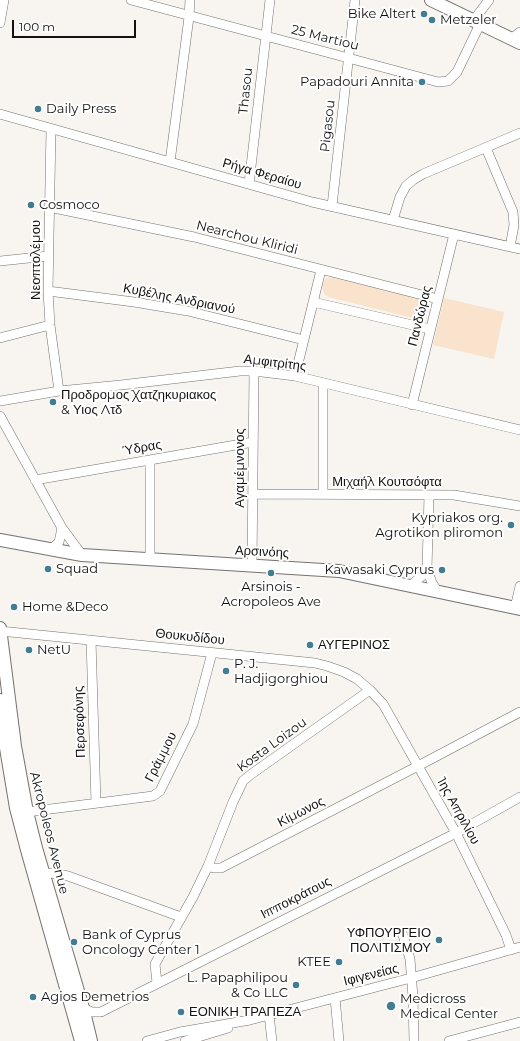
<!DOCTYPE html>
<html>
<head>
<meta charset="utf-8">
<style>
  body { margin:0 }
  #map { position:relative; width:520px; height:1041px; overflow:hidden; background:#f8f4f0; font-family:Montserrat,sans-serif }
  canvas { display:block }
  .scale { position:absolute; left:12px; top:20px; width:124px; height:18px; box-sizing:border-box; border:2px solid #131210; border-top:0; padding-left:5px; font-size:12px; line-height:14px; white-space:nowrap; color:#131210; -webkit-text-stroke:3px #fff; paint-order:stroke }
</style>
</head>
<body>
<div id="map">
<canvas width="520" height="1041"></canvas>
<div class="scale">100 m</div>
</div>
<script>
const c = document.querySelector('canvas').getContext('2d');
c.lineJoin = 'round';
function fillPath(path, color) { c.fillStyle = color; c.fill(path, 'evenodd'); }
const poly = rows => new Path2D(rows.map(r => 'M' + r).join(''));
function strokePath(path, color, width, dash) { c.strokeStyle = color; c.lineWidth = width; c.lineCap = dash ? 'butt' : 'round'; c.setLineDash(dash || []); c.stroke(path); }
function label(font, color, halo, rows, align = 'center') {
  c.font = font + ' Montserrat,sans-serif'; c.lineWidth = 4; c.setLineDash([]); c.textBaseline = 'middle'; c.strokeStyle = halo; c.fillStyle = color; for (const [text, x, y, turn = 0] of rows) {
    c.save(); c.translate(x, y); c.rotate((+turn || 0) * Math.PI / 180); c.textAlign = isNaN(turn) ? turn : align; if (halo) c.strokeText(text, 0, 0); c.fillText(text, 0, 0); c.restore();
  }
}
fillPath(poly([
  [332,277,428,301,426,312,422,318,417,319,328,297,324,294,322,285,326,278],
  [444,298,504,312,494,359,433,345]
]), '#f9e3cd');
const minor = poly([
  [131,0,438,82,448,81,457,72,480,24],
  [473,21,489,0],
  [0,23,4,0],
  [511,39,520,32],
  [0,114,312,202,520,249],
  [51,129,48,291,50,325,59,391],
  [486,148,513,212,514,225,510,247],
  [170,162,189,17,190,0],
  [249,184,270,0],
  [332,206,355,0],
  [49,207,194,237,438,299],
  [393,220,400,197,406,186,413,180,423,174,520,133],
  [0,261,48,256],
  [48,291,134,302,188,311,304,340],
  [313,302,430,329],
  [0,338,50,325],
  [295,376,321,270],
  [323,384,323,494],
  [0,401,59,391,121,385,240,371,254,371,295,376,520,430],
  [412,405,454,234],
  [0,416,62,528,82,555],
  [150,460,150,559],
  [35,480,253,442],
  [253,494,454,495,520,506],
  [429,495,427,569,432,583,438,592],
  [50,550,59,542,62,528],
  [252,566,254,371],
  [410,586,423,575,427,569],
  [515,608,520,586],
  [0,631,315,663,327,666,344,672,357,679,370,690,383,704,418,766,456,833,506,935,511,950],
  [91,640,96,803],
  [27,812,153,796,160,791,193,724,212,653],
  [208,866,214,868,221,868,418,766,520,712],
  [44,874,52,873,68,876,181,917],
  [403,935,410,959,413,997,414,1041],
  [157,983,155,964,193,897,208,866,233,802,243,781,250,775,370,690],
  [335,998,339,1041],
  [83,1008,92,1012,101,1012,456,833,520,797],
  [269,1015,272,1041],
  [147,1041,180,1032,250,1020,269,1015,411,978,520,947],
  [185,1041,228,1028],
  [449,1041,520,1022]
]);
const major = poly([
  [431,0,520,43],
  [0,540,82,555,339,571,520,609],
  [0,628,15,746,27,812,36,848,83,1008,91,1041],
  [0,700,6,748,16,808,27,850,81,1041]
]);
strokePath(minor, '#76726f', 10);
strokePath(major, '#76726f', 14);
strokePath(minor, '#fff', 9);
strokePath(major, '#fff', 12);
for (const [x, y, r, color] of [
  [424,14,4,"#407d93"],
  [432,20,4,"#407d93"],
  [422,82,4,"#407d93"],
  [38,109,4,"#407d93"],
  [31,205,4,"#407d93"],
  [53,402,4,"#407d93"],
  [511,525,4,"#407d93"],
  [48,569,4,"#407d93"],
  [442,570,4,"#407d93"],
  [271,573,4,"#407d93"],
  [14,607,4,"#407d93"],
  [310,645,4,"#407d93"],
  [29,650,4,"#407d93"],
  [226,671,4,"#407d93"],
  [439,940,4,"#407d93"],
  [74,942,4,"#407d93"],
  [339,962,4,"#407d93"],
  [296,985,4,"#407d93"],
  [33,997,4,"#407d93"],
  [391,1006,5,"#407d93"],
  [181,1012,4,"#407d93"]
]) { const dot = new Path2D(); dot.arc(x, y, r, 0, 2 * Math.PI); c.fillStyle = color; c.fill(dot); strokePath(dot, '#fff', 1.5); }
label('13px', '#131210', '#fff', [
  ["Bike Altert",416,14,"right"],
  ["Metzeler",440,20],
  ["Papadouri Annita",414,82,"right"],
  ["Daily Press",46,109],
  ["Cosmoco",39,205],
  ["Προδρομος Χατζηκυριακος",61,395],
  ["& Υιος Λτδ",61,410],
  ["Kypriakos org.",503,518,"right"],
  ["Agrotikon pliromon",503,533,"right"],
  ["Squad",56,569],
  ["Kawasaki Cyprus",434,570,"right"],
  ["Arsinois -",271,587,"center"],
  ["Acropoleos Ave",271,602,"center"],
  ["Home &Deco",22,607],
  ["ΑΥΓΕΡΙΝΟΣ",318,645],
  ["NetU",37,650],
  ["P. J.",234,664],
  ["Hadjigorghiou",234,679],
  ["ΥΦΠΟΥΡΓΕΙΟ",431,933,"right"],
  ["ΠΟΛΙΤΙΣΜΟΥ",431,948,"right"],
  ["Bank of Cyprus",82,935],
  ["Oncology Center 1",82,950],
  ["KTEE",331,962,"right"],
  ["L. Papaphilipou",288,978,"right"],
  ["& Co LLC",288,993,"right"],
  ["Agios Demetrios",41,997],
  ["Medicross",400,999],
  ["Medical Center",400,1014],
  ["ΕΟΝΙΚΗ ΤΡΑΠΕΖΑ",189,1012]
], 'left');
label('13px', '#131210', '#fff', [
  ["25 Martiou",325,38,14],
  ["Thasou",246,91,-84],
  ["Pigasou",328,126,-84],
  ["Ρήγα Φεραίου",262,174,16],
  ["Nearchou Kliridi",247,238,14],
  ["Νεοπτολέμου",36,260,-90],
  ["Κυβέλης Ανδριανού",179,299,11],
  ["Πανδώρας",420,316,-76],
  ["Αμφιτρίτης",275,363,7],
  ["Ύδρας",142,448,-10],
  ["Αγαμέμνονος",240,468,-90],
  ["Μιχαήλ Κουτσόφτα",387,482],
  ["Αρσινόης",262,552,3],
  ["Θουκυδίδου",190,637,6],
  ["Περσεφόνης",80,722,-92],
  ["Kosta Loizou",272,745,-36],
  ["Γράμμου",161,757,-63],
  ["1ης Απριλίου",458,811,61],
  ["Κίμωνος",301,812,-27],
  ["Akropoleos Avenue",49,833,76],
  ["Ιπποκράτους",296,898,-27],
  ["Ιφιγενείας",371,975,-14]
]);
</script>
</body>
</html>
